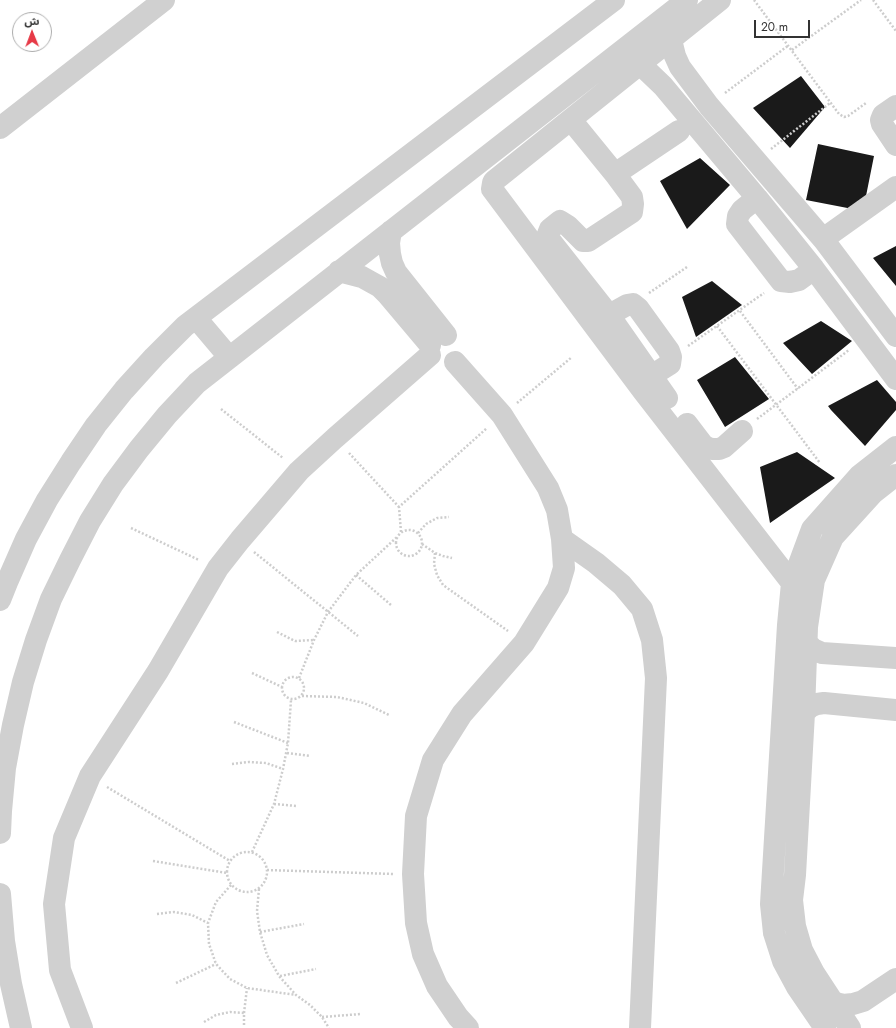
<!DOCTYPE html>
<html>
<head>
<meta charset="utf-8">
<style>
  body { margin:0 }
  #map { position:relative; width:896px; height:1028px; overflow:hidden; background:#fff; font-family:Jost,"Noto Sans Arabic",sans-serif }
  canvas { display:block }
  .north { position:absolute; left:12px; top:12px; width:40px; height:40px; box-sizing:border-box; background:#fff; border:1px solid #adadad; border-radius:50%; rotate:359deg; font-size:11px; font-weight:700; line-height:16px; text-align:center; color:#333 }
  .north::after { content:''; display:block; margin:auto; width:14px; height:18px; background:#e63946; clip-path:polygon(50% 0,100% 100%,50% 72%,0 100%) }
  .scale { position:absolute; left:754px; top:20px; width:56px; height:18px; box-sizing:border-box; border:2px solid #333; border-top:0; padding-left:5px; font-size:12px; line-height:14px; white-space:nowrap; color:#333; -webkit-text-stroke:3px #fff; paint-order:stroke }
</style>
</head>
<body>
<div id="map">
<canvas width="896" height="1028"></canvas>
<div class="north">ش</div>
<div class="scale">20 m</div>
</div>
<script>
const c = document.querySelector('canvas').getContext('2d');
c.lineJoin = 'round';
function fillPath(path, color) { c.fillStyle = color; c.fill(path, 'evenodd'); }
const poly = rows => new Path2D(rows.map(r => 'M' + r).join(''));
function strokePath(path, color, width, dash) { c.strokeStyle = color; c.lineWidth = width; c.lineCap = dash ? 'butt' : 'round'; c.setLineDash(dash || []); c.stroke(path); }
fillPath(poly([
  [801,76,825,107,790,148,753,108],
  [818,144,874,156,863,211,806,200],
  [700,158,730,185,687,229,660,181],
  [896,246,896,286,873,258],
  [712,281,742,305,696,337,682,297],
  [821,321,852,341,812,374,783,343],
  [735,357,769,399,725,427,697,380],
  [877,380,896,402,896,410,865,446,831,410,828,406],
  [797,452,835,478,770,523,760,467]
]), '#1a1a1a');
strokePath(poly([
  [754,0,839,114,844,117,848,116,866,103],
  [873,0,896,31],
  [792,50,861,0],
  [725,93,789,45],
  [771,149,830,103],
  [649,293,687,267],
  [740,311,798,389],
  [717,326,820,463],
  [688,346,764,293],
  [517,403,572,357],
  [221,409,283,458],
  [757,419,849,350],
  [349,453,399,507],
  [131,528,199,560],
  '396 543a13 13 0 1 1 26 0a13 13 0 1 1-26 0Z',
  [401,532,399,507,487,428],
  [418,533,426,524,437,518,449,517],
  [422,544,435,553,443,556,452,558],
  [254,552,358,636],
  [435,553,434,564,437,575,443,585,508,631],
  [356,575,391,605],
  [277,632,295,641,314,640],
  [252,673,282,687],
  '282 688a11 11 0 1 1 22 0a11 11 0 1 1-22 0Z',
  [299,678,314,640,328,612,356,575,397,537],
  [302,696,337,697,364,703,389,715],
  [234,722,288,743],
  [287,753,310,756],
  [232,764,249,762,266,763,283,769],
  [107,787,230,861],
  [274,804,297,806],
  '227 872a20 20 0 1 1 40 0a20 20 0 1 1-40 0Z',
  [252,852,274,804,283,769,288,743,291,700],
  [153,861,227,873],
  [267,870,393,874],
  [231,885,216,902,208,923,209,944,216,964,230,979,247,988,296,995],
  [259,889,257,911,260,932,267,955,279,976,296,995,310,1005,322,1017,329,1028],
  [157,914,174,912,192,915,208,923],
  [260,932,304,924],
  [280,976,316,969],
  [176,983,216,964],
  [322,1017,361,1014],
  [204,1022,216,1015,230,1012,244,1013],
  [244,1025,244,1013,247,988]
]), '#cdcdcd', 2.5, [2, 2]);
strokePath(poly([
  [720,0,494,181,493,183,492,189,643,391,792,583],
  [671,40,675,56,680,67,709,106,823,239,896,336],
  [640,64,663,86,673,98,757,198,814,269,896,379],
  [896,106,883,115,881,120,882,124,896,145],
  [571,120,615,174,632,197,633,204,632,212,588,241,583,241,568,226,560,221,550,229,548,234,549,239,609,315,667,398],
  [0,128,164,0],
  [615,174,679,131],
  [757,198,742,210,738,216,737,224,781,281,790,282,799,280,814,269],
  [391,231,389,243,390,254,392,263,396,272,446,335],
  [823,239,896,187],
  [339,271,362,277,380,287,387,294,430,345],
  [609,315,627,305,633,304,638,308,669,351,671,357,670,364,651,376],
  [196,318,229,357],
  [455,362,502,415,548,488,557,510,562,539,564,568,558,588,524,643,462,714,433,760,416,816,413,874,416,923,423,954,437,986,458,1017,468,1028],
  [687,424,703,445,708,448,713,449,719,449,724,447,742,431],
  [562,539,596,563,622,585,642,609,652,640,656,678,640,1028],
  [0,600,8,580,26,539,47,500,71,462,96,425,124,390,154,357,185,326,614,0],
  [807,643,813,649,822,653,896,658],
  [804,713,810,707,817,704,824,703,896,710],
  [0,833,1,811,5,768,13,725,23,682,36,640,51,599,70,560,90,521,113,484,139,449,167,415,197,383,687,0],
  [0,894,4,941,11,984,21,1028],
  [833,1002,843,1005,853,1004,863,1001,896,979],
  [82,1028,60,970,54,904,64,838,90,776,158,671,218,568,240,540,299,471,335,438,430,355],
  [825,1028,797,987,783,961,774,933,771,904,788,625,792,583,812,529,859,476,896,447],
  [850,1028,814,973,802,950,795,926,792,900,795,875,804,713,807,627,814,580,833,537,873,493,896,475]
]), '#d0d0d0', 22);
</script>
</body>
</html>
